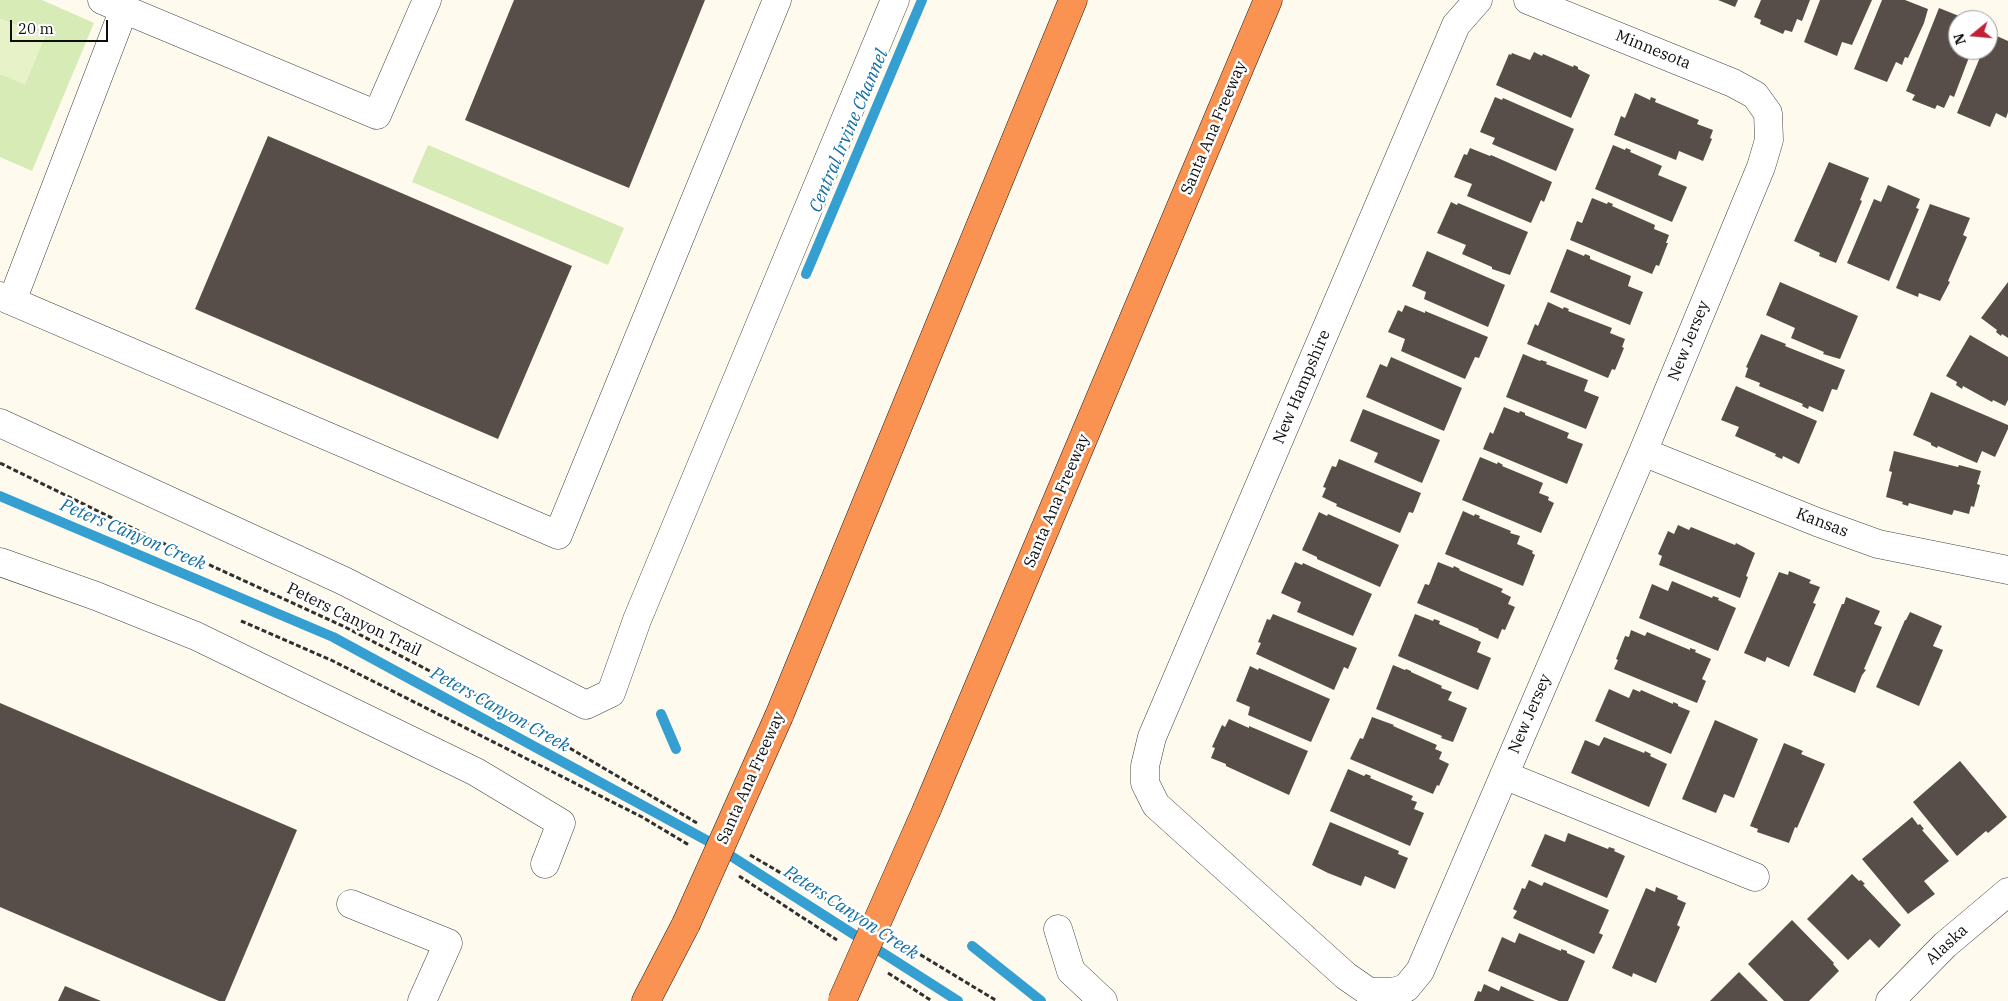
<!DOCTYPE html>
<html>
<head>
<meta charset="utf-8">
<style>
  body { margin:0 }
  #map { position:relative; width:2008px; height:1001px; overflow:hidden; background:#fffaee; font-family:"IBM Plex Serif",serif }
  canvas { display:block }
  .north { position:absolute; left:1948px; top:10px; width:50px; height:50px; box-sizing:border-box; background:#fff; border:1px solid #9f9f9f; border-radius:50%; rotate:253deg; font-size:14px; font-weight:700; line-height:20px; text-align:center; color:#0e0e0e }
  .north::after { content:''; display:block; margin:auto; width:18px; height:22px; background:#c32034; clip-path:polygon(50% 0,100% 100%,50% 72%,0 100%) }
  .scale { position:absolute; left:10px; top:20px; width:98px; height:22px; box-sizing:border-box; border:2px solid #0e0e0e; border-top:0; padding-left:6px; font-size:15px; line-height:18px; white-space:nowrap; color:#0e0e0e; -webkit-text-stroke:4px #fff; paint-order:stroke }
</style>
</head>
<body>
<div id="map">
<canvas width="2008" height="1001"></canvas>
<div class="north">N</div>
<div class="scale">20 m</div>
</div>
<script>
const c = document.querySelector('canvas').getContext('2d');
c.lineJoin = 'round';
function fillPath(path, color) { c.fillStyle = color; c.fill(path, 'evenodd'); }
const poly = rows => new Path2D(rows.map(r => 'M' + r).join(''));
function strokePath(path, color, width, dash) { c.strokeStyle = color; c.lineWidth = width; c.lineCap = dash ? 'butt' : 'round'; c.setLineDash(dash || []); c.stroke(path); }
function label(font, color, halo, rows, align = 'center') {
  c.font = font + ' "IBM Plex Serif",serif'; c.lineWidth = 5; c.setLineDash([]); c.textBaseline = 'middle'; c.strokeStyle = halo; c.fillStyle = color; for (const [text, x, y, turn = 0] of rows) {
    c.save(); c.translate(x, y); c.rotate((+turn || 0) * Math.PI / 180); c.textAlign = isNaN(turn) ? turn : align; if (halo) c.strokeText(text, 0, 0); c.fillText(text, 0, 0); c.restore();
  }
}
fillPath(poly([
  [0,0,42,0,94,23,32,171,0,157],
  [428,145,624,228,608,265,412,182]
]), '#d6ebb6');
fillPath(poly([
  [0,18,45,37,25,85,0,74]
]), '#e7f2c8');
strokePath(poly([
  [806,274,922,0],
  [0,496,333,637,706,840,958,1001],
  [661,714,676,749],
  [972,946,1041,1001]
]), '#359fd2', 10);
fillPath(poly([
  [514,0,705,0,629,188,465,120],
  [1718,0,1738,0,1735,7],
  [1761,0,1810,0,1802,21,1797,19,1792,32,1785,30,1783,34,1760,24,1761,20,1754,17],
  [1820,0,1872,0,1852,45,1842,42,1837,56,1804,42],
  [1882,0,1905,0,1928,9,1924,23,1908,58,1905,57,1902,65,1896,62,1887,82,1854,69],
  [1939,8,1959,16,1958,50,1974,50,1973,53,1971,52,1954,97,1950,95,1944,108,1937,105,1935,109,1912,100,1915,95,1906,91],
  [1990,33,2008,41,2008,112,2006,118,1996,113,1990,127,1957,113,1983,50,1988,50],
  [1534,52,1542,56,1543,54,1573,67,1574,65,1578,67,1578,69,1590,75,1571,118,1496,85,1509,54,1511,55,1512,53,1530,60],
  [1635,93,1650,100,1651,97,1656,99,1655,102,1699,120,1697,124,1713,130,1710,138,1712,139,1703,161,1679,151,1676,160,1614,135,1621,116,1625,118],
  [1495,97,1502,100,1503,98,1574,129,1556,171,1492,144,1495,138,1480,132],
  [268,136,572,266,498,439,195,309],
  [1613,145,1625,150,1626,148,1631,150,1630,152,1662,166,1658,175,1687,187,1672,222,1595,189],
  [1470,148,1490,156,1491,155,1552,182,1544,202,1541,200,1531,223,1467,196,1472,184,1454,177,1464,154,1467,155],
  [1829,162,1869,178,1860,200,1862,201,1836,263,1819,256,1820,253,1794,241],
  [1888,185,1920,199,1916,208,1919,209,1889,281,1847,263,1874,199,1881,202],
  [1592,198,1607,204,1608,202,1613,204,1612,206,1655,225,1654,229,1669,235,1666,243,1668,243,1659,266,1656,265,1652,274,1570,240,1577,221,1582,223],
  [1451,202,1457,205,1458,203,1528,232,1510,275,1492,269,1492,267,1462,254,1466,245,1437,233],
  [1930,204,1970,218,1963,235,1967,237,1948,281,1950,282,1940,301,1919,293,1918,297,1896,288],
  [1567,249,1584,256,1585,254,1590,256,1590,259,1631,276,1628,286,1643,292,1630,325,1550,292],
  [1427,251,1505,285,1488,327,1424,299,1426,292,1412,286],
  [1780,282,1858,316,1840,359,1823,354,1824,352,1791,338,1795,328,1766,315],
  [2008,282,2008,338,2002,334,2001,336,1996,332,1997,330,1981,318],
  [1548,302,1563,309,1564,307,1569,309,1568,311,1612,328,1610,333,1625,339,1622,347,1624,348,1615,370,1612,369,1608,378,1527,344,1535,324,1538,326],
  [1405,305,1425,313,1425,311,1488,337,1479,358,1475,357,1465,379,1401,351,1405,339,1388,332,1398,310,1402,312],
  [1761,334,1786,344,1785,346,1845,370,1837,390,1832,389,1823,412,1809,406,1808,409,1802,406,1803,404,1759,386,1760,383,1745,377,1748,368,1746,367],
  [1970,335,2008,357,2008,400,2005,406,1993,400,1992,402,1963,386,1962,389,1956,385,1957,382,1946,376],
  [1523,354,1540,361,1541,360,1547,362,1546,364,1588,380,1584,391,1599,397,1586,429,1506,397],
  [1391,357,1462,388,1444,431,1366,397,1380,364,1387,367],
  [1736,386,1817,421,1799,464,1783,456,1782,459,1775,456,1776,454,1735,436,1739,427,1721,420],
  [1931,392,2008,425,2008,429,1995,457,1982,451,1977,463,1938,446,1937,448,1931,445,1931,443,1913,435],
  [1504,407,1519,413,1520,411,1525,413,1525,415,1569,433,1567,438,1583,444,1567,484,1483,449,1490,432,1493,434],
  [1363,409,1440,440,1422,483,1374,462,1378,453,1350,441],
  [1894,451,1958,467,1959,465,1981,471,1977,484,1980,485,1974,507,1971,506,1969,514,1954,510,1952,515,1909,503,1908,506,1902,504,1903,502,1886,497,1892,472,1889,471],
  [1480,457,1497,464,1498,462,1503,465,1502,466,1543,483,1539,493,1549,497,1548,500,1554,503,1541,533,1462,500],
  [1339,459,1421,493,1413,513,1409,512,1400,533,1336,506,1337,504,1322,497,1326,488,1323,487,1332,466,1336,467],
  [1463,511,1474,516,1475,514,1480,516,1479,518,1511,531,1510,533,1520,536,1517,544,1533,551,1532,553,1535,555,1523,586,1445,554],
  [1319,512,1327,516,1328,514,1399,545,1380,587,1317,559,1317,557,1302,550],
  [1678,525,1689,530,1691,527,1735,545,1736,543,1755,553,1746,576,1748,577,1740,598,1659,565,1662,556,1658,554,1668,531,1674,534],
  [1295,562,1302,565,1303,563,1372,594,1353,636,1297,612,1301,602,1281,593],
  [1438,562,1453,568,1454,566,1460,569,1459,570,1503,589,1501,592,1511,597,1508,604,1515,607,1505,630,1502,629,1498,639,1478,630,1479,629,1417,603,1425,584,1429,585],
  [1789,571,1811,580,1809,583,1820,587,1813,603,1816,604,1789,667,1767,657,1765,662,1744,653,1779,572,1788,575],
  [1672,581,1712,598,1713,596,1719,598,1718,600,1736,608,1718,651,1639,618,1652,584,1668,591],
  [1846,597,1880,611,1874,624,1882,627,1864,669,1866,670,1862,675,1855,693,1813,675,1842,604,1844,604],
  [1910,612,1942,626,1933,646,1943,650,1919,706,1876,687,1905,620,1906,620],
  [1273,614,1357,648,1348,669,1344,667,1334,690,1256,654,1261,643,1258,642,1267,619,1270,620],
  [1415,614,1433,621,1434,619,1440,621,1439,624,1481,642,1477,652,1491,658,1478,690,1398,656],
  [1631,630,1645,636,1647,632,1690,650,1690,648,1696,650,1695,652,1711,659,1702,679,1706,681,1697,703,1614,669,1618,660,1616,659,1625,636,1629,637],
  [1393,665,1405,670,1406,669,1411,671,1411,672,1442,686,1441,688,1452,692,1448,700,1467,708,1453,742,1441,738,1442,736,1376,709],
  [1250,666,1258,670,1259,668,1330,699,1311,742,1248,715,1250,707,1236,701],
  [1609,689,1629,698,1633,689,1640,692,1641,690,1673,704,1673,702,1678,704,1678,706,1690,711,1671,754,1595,721],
  [0,703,297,830,225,1001,219,1001,0,907],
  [1372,717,1394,725,1393,726,1437,745,1435,749,1442,752,1439,759,1449,764,1439,786,1437,785,1433,794,1350,759,1360,738,1363,739],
  [1229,719,1249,728,1249,726,1308,751,1289,795,1226,766,1226,764,1211,758,1215,748,1212,747,1222,725,1225,727],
  [1715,720,1758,739,1734,798,1724,794,1716,813,1682,799],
  [1604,737,1644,753,1645,751,1651,754,1650,756,1667,764,1649,807,1571,773,1585,740,1599,746],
  [1784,743,1803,751,1801,754,1825,764,1797,828,1795,827,1789,843,1757,832,1758,829,1750,826],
  [1960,761,2007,817,1988,833,1986,831,1957,856,1913,802],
  [1348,769,1364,776,1366,774,1371,776,1370,778,1413,796,1411,800,1417,802,1414,809,1424,813,1410,846,1330,811],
  [1912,817,1918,825,1920,824,1924,829,1922,830,1949,861,1924,881,1935,894,1908,914,1862,859],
  [1330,822,1399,851,1398,854,1408,858,1395,889,1365,876,1361,886,1328,873,1312,865],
  [1568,833,1608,849,1609,847,1615,849,1614,851,1625,856,1607,898,1531,866,1545,834,1565,842],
  [1852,874,1859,881,1861,880,1865,884,1863,885,1901,925,1879,948,1870,939,1848,960,1807,919],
  [1529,880,1542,886,1544,882,1609,910,1599,933,1603,935,1594,954,1513,918,1517,911,1513,909,1522,888,1525,889],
  [1656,887,1678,896,1677,899,1686,903,1677,925,1680,927,1656,983,1633,973,1632,977,1612,968,1646,888,1655,892],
  [1792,920,1834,963,1833,964,1839,971,1809,1001,1784,1001,1748,964],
  [1519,933,1561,951,1561,949,1567,951,1567,953,1585,961,1568,1001,1559,1001,1488,971,1502,937,1515,943],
  [1739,972,1768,1001,1710,1001],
  [1484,984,1499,991,1501,986,1535,1001,1474,1001,1478,991,1481,992],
  [65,986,101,1001,58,1001]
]), '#574e49');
const minor = poly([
  [102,0,377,115,427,0],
  [1478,0,1456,25,1152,737,1145,766,1145,783,1156,805,1346,976,1369,992,1393,992,1406,988,1420,971,1643,452,1761,167,1769,140,1768,113,1755,95,1733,83,1528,0],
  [0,296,558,535,777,0],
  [12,301,124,9],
  [0,423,344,581,586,705,611,693,637,620,895,0],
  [1643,452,1817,522,1878,544,2008,570],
  [0,562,96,596,196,636,476,772,561,823,545,864],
  [1504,775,1755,877],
  [351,904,448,943,422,1001],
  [1058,929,1071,971,1103,1001],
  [1890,1001,1945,945,2008,892]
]);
const highway = poly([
  [779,716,1073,0],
  [927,809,1268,0],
  [646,1001,686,924]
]);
strokePath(minor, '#414141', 29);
strokePath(highway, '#1f1f1f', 29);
strokePath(poly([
  [0,463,177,550,345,627,505,710,697,823],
  [241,621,331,660,642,817,689,845],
  [750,855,848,912],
  [739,876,837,940],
  [901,943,997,1001],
  [888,973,932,1001]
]), '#303030', 3, [5, 2.5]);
strokePath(minor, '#fff', 28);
strokePath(highway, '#fa9252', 28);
const highwayBridge = poly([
  [686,924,779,716],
  [842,1001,927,809]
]);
strokePath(highwayBridge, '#1f1f1f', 29, []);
strokePath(highwayBridge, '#fa9252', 28);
label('16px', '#0e0e0e', '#fff', [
  ["Minnesota",1653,50,22],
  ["Santa Ana Freeway",1214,128,-67],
  ["New Jersey",1689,341,-68],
  ["New Hampshire",1302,387,-67],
  ["Santa Ana Freeway",1057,501,-67],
  ["Kansas",1822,523,21],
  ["Peters Canyon Trail",354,620,26],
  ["New Jersey",1530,714,-67],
  ["Santa Ana Freeway",751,778,-66],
  ["Alaska",1947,945,-43]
]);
label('italic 18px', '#126fa4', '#fff', [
  ["Central Irvine Channel",849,131,-67],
  ["Peters Canyon Creek",133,535,23],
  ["Peters Canyon Creek",500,710,29],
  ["Peters Canyon Creek",851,913,33]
]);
</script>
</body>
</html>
